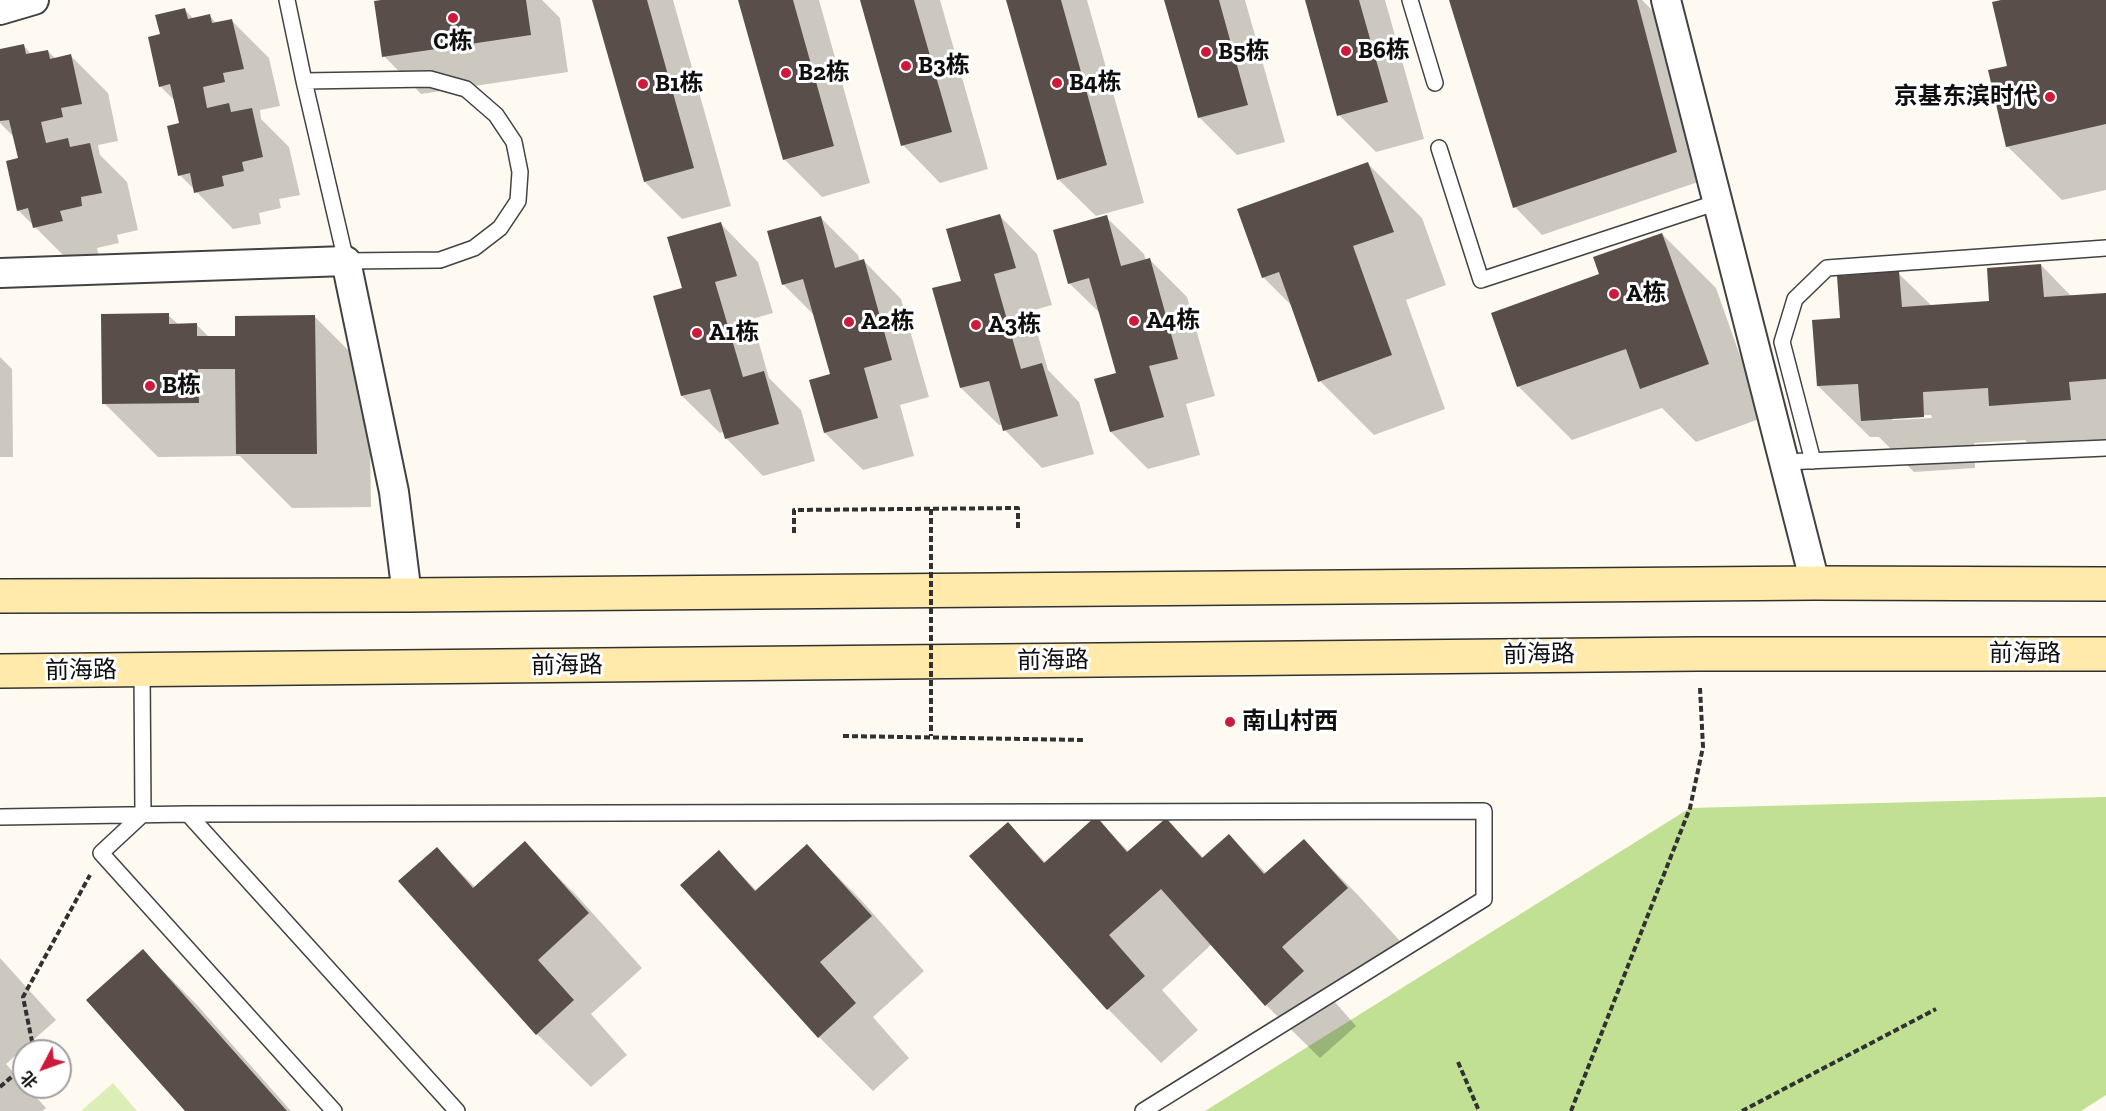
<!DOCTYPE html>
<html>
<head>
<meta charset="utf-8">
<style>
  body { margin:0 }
  #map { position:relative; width:2106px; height:1111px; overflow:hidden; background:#fffaf1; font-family:"Zilla Slab","Noto Sans SC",serif }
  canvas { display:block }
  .north { position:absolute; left:12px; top:1039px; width:60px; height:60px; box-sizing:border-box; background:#fff; border:2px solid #9f9f9f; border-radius:50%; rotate:229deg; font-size:16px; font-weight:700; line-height:24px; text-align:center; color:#0f0f0f }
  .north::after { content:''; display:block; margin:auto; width:21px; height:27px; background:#cd1a3b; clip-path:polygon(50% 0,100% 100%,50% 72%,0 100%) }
</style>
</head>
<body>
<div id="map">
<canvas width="2106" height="1111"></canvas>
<div class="north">北</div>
</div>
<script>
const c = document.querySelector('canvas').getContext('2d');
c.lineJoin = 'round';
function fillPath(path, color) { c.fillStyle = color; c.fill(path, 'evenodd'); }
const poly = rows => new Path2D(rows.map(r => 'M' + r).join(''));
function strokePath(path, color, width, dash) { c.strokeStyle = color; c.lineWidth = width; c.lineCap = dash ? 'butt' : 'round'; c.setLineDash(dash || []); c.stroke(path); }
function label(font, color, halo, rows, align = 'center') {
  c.font = font + ' "Zilla Slab","Noto Sans SC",serif'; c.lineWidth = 6; c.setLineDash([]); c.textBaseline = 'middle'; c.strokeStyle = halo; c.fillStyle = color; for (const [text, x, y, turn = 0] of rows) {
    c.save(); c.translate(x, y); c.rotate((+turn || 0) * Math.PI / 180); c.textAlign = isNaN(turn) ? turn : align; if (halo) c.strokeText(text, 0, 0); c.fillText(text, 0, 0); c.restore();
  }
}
fillPath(poly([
  [113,1083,137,1111,81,1111]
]), '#dbeeb7');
fillPath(poly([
  [2106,797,2106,1095,2081,1111,1205,1111,1690,808]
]), '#c1e094');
fillPath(poly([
  [391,0,542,0,560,18,568,72,421,94,384,56],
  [594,0,673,0,731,206,682,219,645,182],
  [740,0,819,0,870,183,822,197,784,159],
  [862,0,940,0,988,169,940,183,903,145],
  [1008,0,1087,0,1144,203,1096,216,1058,179],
  [1166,0,1245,0,1285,142,1237,155,1199,117],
  [1307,0,1385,0,1424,139,1376,152,1339,115],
  [1451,0,1642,0,1661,19,1704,180,1542,235,1515,207],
  [2007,0,2106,0,2106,190,2062,200,2007,146],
  [185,10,194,19,210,16,217,24,232,21,269,58,280,106,260,110,261,119,289,147,300,195,279,199,281,208,259,213,261,224,233,229,180,175,181,124,176,102,160,86,161,35],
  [23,45,32,55,48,51,56,59,71,56,108,93,118,141,98,145,100,155,127,182,138,230,117,235,119,243,97,248,99,258,72,264,18,210,19,159,14,137,0,123,0,50],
  [1368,164,1422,218,1446,285,1406,300,1445,409,1374,435,1320,381,1294,308,1263,277],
  [1000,216,1037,254,1052,305,1031,311,1048,370,1079,402,1094,454,1042,468,1005,430,1003,424,999,425,961,388,963,282],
  [1106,217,1144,254,1146,261,1150,260,1187,297,1215,396,1186,404,1200,455,1148,469,1111,432,1117,374,1101,314,1069,283],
  [821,218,858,255,860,262,864,261,901,299,929,397,900,405,914,456,863,470,825,433,832,375,815,316,783,284],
  [721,224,758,262,773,313,752,319,769,378,801,410,815,461,763,476,726,438,724,432,720,433,682,396,683,289],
  [1662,234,1716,288,1762,418,1696,442,1662,408,1572,440,1518,386,1601,275],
  [2041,265,2072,297,2106,294,2106,452,2042,457,2025,440,1974,443,1975,468,1914,472,1879,437,1870,437,1818,386,1842,320,1898,273,1932,306,1991,302],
  [1931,415,1932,418,1893,420,1890,417],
  [168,315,179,325,197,325,209,337,237,337,315,317,369,371,371,507,292,508,240,456,158,457,104,403],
  [0,357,12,369,13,457,0,457],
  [1096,818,1129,852,1166,820,1204,858,1229,836,1267,874,1304,841,1357,894,1401,942,1334,1001,1356,1026,1320,1058,1266,1005,1212,944,1162,990,1198,1030,1161,1063,1108,1009,1008,824,1046,863],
  [524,843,578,897,642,968,591,1014,627,1055,591,1087,537,1034,437,849,475,887],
  [807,846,861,900,924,971,873,1017,909,1058,873,1091,819,1037,682,885,719,852,757,891],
  [143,951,197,1005,291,1111,187,1111],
  [0,958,56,1020,6,1064,24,1084,24,1087,27,1087,46,1108,42,1111,0,1111]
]), '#0003');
fillPath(poly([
  [381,0,526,0,531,35,382,57,374,1],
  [592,0,647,0,694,168,644,182],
  [738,0,793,0,834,146,783,160],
  [860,0,914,0,952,132,901,146],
  [1006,0,1061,0,1107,165,1057,180],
  [1164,0,1219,0,1248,105,1198,118],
  [1305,0,1359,0,1388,102,1337,116],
  [1449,0,1637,0,1677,152,1513,208],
  [2001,0,2106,0,2106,124,2006,147,1988,70,2007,66,1992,2],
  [185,8,188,19,210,14,212,23,232,19,244,69,223,73,225,82,203,87,207,108,229,103,231,112,252,108,263,157,242,162,244,171,222,176,224,186,194,193,190,173,178,176,167,126,179,123,170,84,159,87,148,37,160,34,155,15],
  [24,44,26,54,48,50,50,59,71,54,82,104,61,108,63,117,41,122,46,143,68,138,70,147,90,143,102,193,81,197,82,206,60,211,63,221,33,228,28,208,17,211,6,161,18,158,9,120,0,121,0,49],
  [1368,162,1394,232,1353,246,1392,355,1318,382,1279,272,1262,278,1237,209],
  [1000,214,1016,268,994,274,1021,369,1042,363,1058,416,1003,431,989,381,960,388,932,288,961,281,946,229],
  [1107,215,1121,266,1150,258,1178,359,1149,366,1164,417,1110,432,1094,379,1116,373,1089,278,1068,284,1053,230],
  [821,216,835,268,864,259,892,360,864,368,878,418,824,433,809,380,830,374,803,279,782,285,767,231],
  [721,222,737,276,715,282,743,377,764,371,779,424,725,439,710,389,681,396,653,296,682,288,667,237],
  [1662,233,1709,364,1640,389,1626,349,1517,387,1491,313,1599,274,1593,257],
  [2041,264,2044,297,2106,293,2106,379,2069,382,2071,400,1989,406,1988,388,1923,392,1924,417,1861,421,1858,384,1817,386,1812,320,1840,318,1837,276,1899,271,1902,307,1989,301,1987,268],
  [169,313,169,324,197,323,197,336,235,336,235,316,315,315,317,454,236,454,235,369,198,369,199,403,102,404,101,314],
  [1096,816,1127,852,1166,818,1202,858,1229,834,1264,874,1304,839,1348,888,1282,947,1304,971,1265,1006,1161,889,1109,935,1145,976,1107,1010,969,856,1008,822,1044,863],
  [525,841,589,913,538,960,574,1000,536,1035,398,881,437,847,473,888],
  [807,844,872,916,820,962,856,1003,818,1038,680,885,719,850,755,891],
  [143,949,287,1111,185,1111,86,1000]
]), '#594e4a');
const lane = poly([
  [287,0,304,81,346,261,440,260,474,248,500,228,518,201,520,172,514,142,496,115,466,89,430,79,304,81],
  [1410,0,1435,83],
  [1439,148,1481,280,1718,202],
  [1813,461,1782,342,1795,299,1827,268,2106,248],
  [1784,462,2106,448],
  [142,670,143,814,101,853,334,1111],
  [188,814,1484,811,1484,899,1143,1111],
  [0,817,188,814,457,1111]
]);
const street = poly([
  [1666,0,1815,583],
  [0,10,34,0],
  [0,273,346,261,394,492,407,595]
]);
const secondary = poly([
  [0,596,407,595,1815,583,2106,584],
  [0,671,1698,654,2106,654]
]);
strokePath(lane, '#424242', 18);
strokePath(street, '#424242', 32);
strokePath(secondary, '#313131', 36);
strokePath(poly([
  [794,533,794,510,1018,508,1018,530],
  [843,736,1083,740],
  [34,1051,23,997,90,875],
  [1458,1062,1479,1111],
  [0,1087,24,1066],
  [1571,1111,1690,808,1703,747,1700,688],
  [1742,1111,1936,1009]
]), '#313131', 4, [6, 3]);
strokePath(lane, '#fff', 15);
strokePath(street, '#fff', 28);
strokePath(secondary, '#ffeaac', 33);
strokePath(poly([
  [931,509,931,736]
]), '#313131', 4, [6, 3]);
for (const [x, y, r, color] of [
  [453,18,6,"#cd1a3b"],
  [1346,51,6,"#cd1a3b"],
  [1206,52,6,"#cd1a3b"],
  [906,66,6,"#cd1a3b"],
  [786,73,6,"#cd1a3b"],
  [1057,83,6,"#cd1a3b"],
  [643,84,6,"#cd1a3b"],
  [2050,97,6,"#cd1a3b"],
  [1614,294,6,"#cd1a3b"],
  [1134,321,6,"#cd1a3b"],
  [849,322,6,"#cd1a3b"],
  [976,325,6,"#cd1a3b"],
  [697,333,6,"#cd1a3b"],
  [150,386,6,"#cd1a3b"],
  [1230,722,6,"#cd1a3b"]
]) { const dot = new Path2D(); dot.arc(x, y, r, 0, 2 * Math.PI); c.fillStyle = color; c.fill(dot); strokePath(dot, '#fff', 2); }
label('bold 24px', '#0f0f0f', '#fff', [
  ["C栋",453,42,"center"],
  ["B6栋",1358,51],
  ["B5栋",1218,52],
  ["B3栋",918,66],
  ["B2栋",798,73],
  ["B4栋",1069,83],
  ["B1栋",655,84],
  ["京基东滨时代",2038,97,"right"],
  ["A栋",1626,294],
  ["A4栋",1146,321],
  ["A2栋",861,322],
  ["A3栋",988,325],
  ["A1栋",709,333],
  ["B栋",162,386],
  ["南山村西",1242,722]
], 'left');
label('24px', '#0f0f0f', '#fff', [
  ["前海路",2025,654],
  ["前海路",1539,655,-1],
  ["前海路",1053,661,-1],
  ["前海路",567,666,-1],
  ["前海路",81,671,-1]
]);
</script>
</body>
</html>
